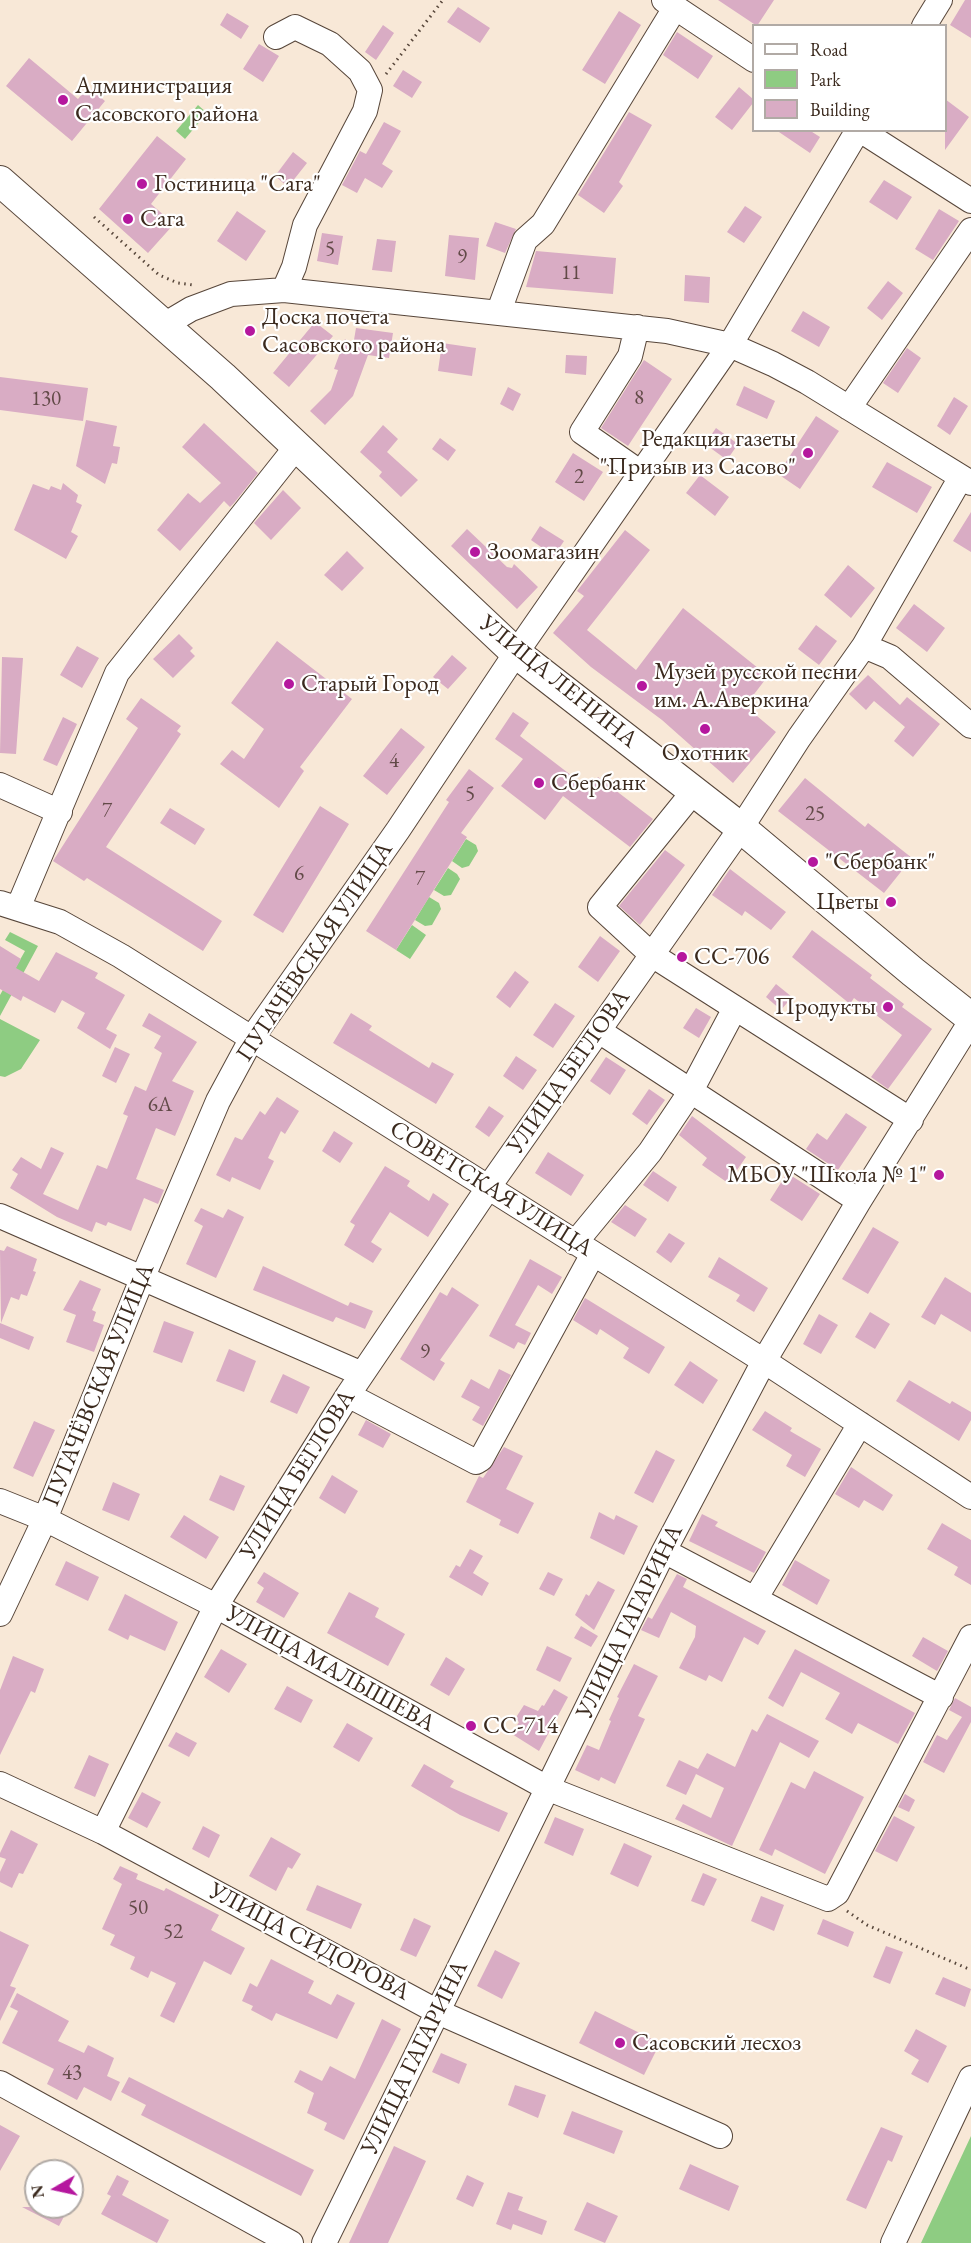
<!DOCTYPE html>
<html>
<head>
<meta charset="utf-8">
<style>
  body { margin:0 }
  #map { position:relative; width:971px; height:2243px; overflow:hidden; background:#f8e8d7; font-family:"EB Garamond",serif }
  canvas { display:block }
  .legend { position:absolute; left:752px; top:24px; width:195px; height:108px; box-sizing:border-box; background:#fff; border:2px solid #b1aaa5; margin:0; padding:8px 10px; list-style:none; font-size:18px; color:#3b2a1e }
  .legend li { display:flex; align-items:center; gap:12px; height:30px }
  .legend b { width:30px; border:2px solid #b1aaa5 }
  .north { position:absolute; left:24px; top:2159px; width:60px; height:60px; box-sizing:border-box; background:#fff; border:2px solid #b1aaa5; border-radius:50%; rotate:261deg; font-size:16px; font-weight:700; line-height:24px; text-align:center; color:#3b2a1e }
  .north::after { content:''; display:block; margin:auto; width:21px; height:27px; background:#b5179e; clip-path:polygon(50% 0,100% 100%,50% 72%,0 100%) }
</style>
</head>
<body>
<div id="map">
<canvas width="971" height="2243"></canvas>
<ul class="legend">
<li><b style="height:8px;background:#fff"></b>Road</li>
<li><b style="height:16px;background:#8ecc82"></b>Park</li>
<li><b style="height:16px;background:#d9acc4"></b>Building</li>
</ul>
<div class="north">N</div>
</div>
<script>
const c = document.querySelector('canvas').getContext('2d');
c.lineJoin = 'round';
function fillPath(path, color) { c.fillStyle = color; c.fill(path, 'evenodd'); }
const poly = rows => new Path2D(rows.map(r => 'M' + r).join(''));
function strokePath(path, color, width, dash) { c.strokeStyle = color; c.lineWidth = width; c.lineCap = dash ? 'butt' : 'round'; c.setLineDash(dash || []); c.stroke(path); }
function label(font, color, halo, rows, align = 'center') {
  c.font = font + ' "EB Garamond",serif'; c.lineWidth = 4.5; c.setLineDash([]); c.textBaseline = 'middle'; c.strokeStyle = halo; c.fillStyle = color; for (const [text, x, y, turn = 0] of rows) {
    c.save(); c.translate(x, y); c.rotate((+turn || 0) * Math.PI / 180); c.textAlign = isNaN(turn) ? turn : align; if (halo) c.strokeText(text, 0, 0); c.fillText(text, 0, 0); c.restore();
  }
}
fillPath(poly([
  [198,105,207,113,185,139,176,131],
  [466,839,476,845,478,851,469,866,462,868,452,861],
  [448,868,457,874,460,879,451,895,444,896,434,890],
  [429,897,439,903,441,909,432,925,425,926,415,920],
  [412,925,426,935,410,959,396,950],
  [10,932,38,946,0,1016,0,995,25,951,5,940],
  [0,1019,40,1040,21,1069,5,1077,0,1076],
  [971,2136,971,2243,921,2243]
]), '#8ecc82');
fillPath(poly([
  [718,0,774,0,757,26],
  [965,0,971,0,971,38,950,25],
  [458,7,490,28,480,43,447,22],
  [619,11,641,25,605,84,582,70],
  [227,13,249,26,241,39,220,25],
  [383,25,394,33,376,60,365,52],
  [677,32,713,56,698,79,663,55],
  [259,44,279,56,263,82,243,69],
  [29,58,78,99,88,87,105,101,72,141,6,86],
  [403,70,422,82,412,98,393,86],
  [739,87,753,99,753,103,732,130,715,117],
  [945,99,969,117,945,150],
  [629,112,652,125,619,182,623,186,604,213,578,195],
  [384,122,401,131,382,164,393,171,382,188,365,178,357,193,342,185,360,151,366,154],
  [776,130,809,130,820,137,810,153],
  [157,136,186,159,151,204,174,224,148,253,99,209],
  [293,152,307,163,288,187,275,176],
  [884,180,912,197,897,220,869,202],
  [745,206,762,217,744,243,727,232],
  [939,209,959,221,933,260,915,249],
  [237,211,266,231,246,261,217,241],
  [495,222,516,229,505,253,486,246],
  [322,233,343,236,338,265,317,261],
  [449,235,479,238,475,280,445,276],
  [377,239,396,241,392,272,372,270],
  [536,251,616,258,613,294,526,287],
  [685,275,710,277,709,303,684,301],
  [888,281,903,293,882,320,867,308],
  [803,311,830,327,819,347,791,331],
  [315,322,333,336,289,387,273,373],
  [356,328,393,333,389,358,368,355,353,396,325,425,310,411,331,390,338,370,334,369,345,339,353,346],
  [442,343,476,348,472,376,438,371],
  [907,348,921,358,898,393,883,383],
  [566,355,587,356,586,375,565,373],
  [644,360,672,379,628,446,601,428],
  [0,377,88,388,83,421,0,410],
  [744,386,775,401,767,419,736,405],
  [508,387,521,394,513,411,500,404],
  [954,397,968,406,950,435,937,426],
  [816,416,839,431,800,489,778,474],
  [86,420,117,426,113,446,120,447,117,464,112,463,105,484,76,466],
  [204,423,258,473,234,503,230,507,224,501,180,551,157,530,188,493,200,503,221,483,182,447],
  [383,425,398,439,387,452,418,480,401,497,379,476,382,472,360,452],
  [716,428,738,444,727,460,705,444],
  [440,438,456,450,448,461,432,449],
  [573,453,603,472,584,501,555,482],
  [887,462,932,487,917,513,872,487],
  [700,475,729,497,715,516,686,493],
  [63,483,78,495,76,502,82,505,71,532,78,536,66,559,14,530,33,484,49,490,51,486,61,490],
  [283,490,301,508,271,540,254,523],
  [971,512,971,552,953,541],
  [540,526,564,541,554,556,531,540],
  [467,529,507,567,512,568,514,564,538,587,517,609,451,546],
  [625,530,650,550,587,630,636,670,683,608,768,676,745,706,776,732,733,783,662,720,591,667,553,633,584,596,577,591],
  [347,551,364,568,342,591,324,575],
  [848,565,875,588,851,618,824,595],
  [914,604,945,628,927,652,896,628],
  [816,625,837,641,819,665,798,649],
  [179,634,193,648,190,651,195,656,173,678,153,659],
  [277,641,352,699,300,767,304,771,279,808,220,764,232,750,244,759,264,729,231,703],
  [77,646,99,658,82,688,60,675],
  [452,655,467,668,448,689,433,677],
  [2,657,23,658,16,754,0,753],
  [868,675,900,705,907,697,940,724,913,757,894,741,905,727,874,701,866,710,849,694],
  [141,698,181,726,177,731,181,734,106,847,222,921,203,951,87,878,84,881,53,861,138,728,126,719],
  [513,712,529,723,520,736,589,789,598,777,653,819,630,847,563,796,545,820,501,786,523,759,495,739],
  [63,717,77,724,57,766,43,760],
  [401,728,425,747,387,795,363,776],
  [469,769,494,788,461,833,467,837,396,950,366,931,449,802,446,800],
  [805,778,865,827,868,823,912,858,884,893,778,811],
  [320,806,349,824,283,933,253,915],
  [170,808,205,829,195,845,160,823],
  [665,850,685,865,640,925,619,906],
  [730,869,786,912,771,930,745,911,742,916,712,895],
  [812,930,872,975,870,978,904,1004,902,1007,932,1029,888,1089,871,1077,902,1035,854,998,850,1004,792,957],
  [600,936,620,951,598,982,578,967],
  [0,946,21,959,16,968,39,981,56,952,98,973,95,978,125,995,106,1029,117,1035,110,1049,77,1028,85,1013,62,1000,55,1013,23,996,21,1001,0,989],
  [515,971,529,982,510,1008,496,997],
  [776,984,792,997,781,1010,766,997],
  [555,1003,575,1016,553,1048,533,1035],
  [696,1008,711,1017,699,1038,683,1028],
  [149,1013,197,1042,172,1081,194,1091,175,1136,156,1128,136,1179,164,1190,158,1204,144,1198,131,1231,108,1222,106,1226,96,1222,92,1232,57,1217,10,1188,18,1174,12,1170,21,1157,41,1169,51,1147,64,1153,43,1194,78,1210,97,1165,107,1169,128,1116,123,1114,135,1086,146,1091,162,1053,154,1048,161,1036,142,1026],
  [351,1013,372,1026,369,1030,429,1068,432,1062,454,1074,436,1104,333,1043],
  [115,1047,130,1054,116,1083,102,1076],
  [516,1056,537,1070,523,1090,503,1076],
  [606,1057,626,1070,610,1095,590,1081],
  [649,1089,665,1100,647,1125,632,1114],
  [277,1097,299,1111,285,1134,281,1131,268,1158,274,1161,260,1190,232,1177,230,1182,216,1175,235,1137,242,1140,260,1111,265,1115],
  [489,1106,504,1116,489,1137,475,1127],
  [846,1113,867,1127,838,1170,806,1149,817,1133,827,1140],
  [692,1116,746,1157,728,1183,702,1165,707,1158,679,1135],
  [334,1131,353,1143,340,1163,322,1151],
  [548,1152,584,1175,571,1196,535,1173],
  [385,1166,410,1181,407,1186,429,1201,433,1193,449,1204,428,1237,390,1212,371,1242,382,1249,373,1263,344,1245,355,1225,350,1222],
  [653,1171,677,1187,668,1202,643,1185],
  [787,1173,820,1194,802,1221,770,1200],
  [625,1205,647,1219,635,1237,611,1222],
  [201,1208,223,1218,228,1209,244,1217,216,1278,186,1264,203,1226,194,1221],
  [873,1227,899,1242,868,1294,842,1279],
  [669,1233,685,1243,671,1263,656,1252],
  [7,1246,37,1259,33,1271,36,1272,27,1296,21,1294,19,1300,11,1297,1,1323,0,1250,4,1251],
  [719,1257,768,1288,754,1312,736,1301,740,1295,708,1277],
  [530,1259,562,1277,552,1294,538,1285,515,1325,531,1333,525,1345,518,1342,514,1349,489,1336],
  [263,1266,348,1306,350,1302,373,1311,365,1329,336,1317,333,1322,253,1290],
  [945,1277,971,1293,971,1332,941,1314,935,1325,921,1317],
  [80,1280,101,1289,92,1310,96,1312,93,1321,104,1325,94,1352,66,1342,76,1315,63,1310],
  [452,1287,479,1305,440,1360,445,1363,434,1381,400,1359,440,1292,447,1296],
  [585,1298,665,1347,649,1374,623,1358,629,1348,600,1329,597,1335,573,1320],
  [870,1312,890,1324,875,1349,855,1337],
  [819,1314,838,1325,821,1354,803,1344],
  [164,1321,194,1332,182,1363,153,1352],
  [0,1323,34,1337,29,1350,0,1338],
  [229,1349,256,1361,244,1392,216,1381],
  [690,1361,718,1380,703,1404,674,1385],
  [499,1369,511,1375,483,1426,472,1420,480,1407,461,1397,471,1379,489,1389],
  [283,1374,310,1387,297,1414,270,1402],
  [909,1380,950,1404,952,1401,971,1412,971,1420,959,1441,896,1401],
  [765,1411,792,1428,790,1431,821,1449,805,1477,786,1466,792,1455,752,1430],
  [366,1420,391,1434,383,1448,358,1435],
  [34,1421,55,1430,33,1477,13,1468],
  [504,1447,523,1456,506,1489,534,1503,518,1534,499,1525,501,1520,466,1502,479,1476,483,1478],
  [656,1450,675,1460,653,1503,634,1493],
  [851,1467,893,1495,883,1511,864,1500,859,1508,835,1494],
  [220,1475,245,1486,234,1511,209,1500],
  [332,1475,358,1491,345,1514,319,1498],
  [113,1482,140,1494,129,1521,102,1510],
  [599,1512,614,1520,616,1515,638,1526,624,1555,590,1538],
  [702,1514,718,1522,715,1526,766,1552,754,1573,689,1541],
  [184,1515,219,1537,206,1559,170,1537],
  [942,1523,971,1540,971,1585,954,1575,958,1567,927,1549],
  [470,1549,483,1556,473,1573,489,1583,482,1596,449,1577,456,1565,460,1567],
  [795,1560,830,1580,817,1605,782,1585],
  [66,1561,99,1577,88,1601,55,1585],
  [264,1572,299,1593,284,1618,256,1602,264,1588,257,1583],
  [548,1572,563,1579,554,1596,539,1589],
  [677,1574,687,1579,683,1587,766,1631,758,1645,744,1637,722,1682,709,1675,706,1681,679,1668,695,1637,696,1626,671,1612,659,1638,641,1630,648,1617,652,1619],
  [598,1581,615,1590,594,1630,575,1615,586,1594,589,1596],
  [349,1592,379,1608,375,1617,405,1634,388,1666,327,1633],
  [125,1594,178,1622,165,1651,130,1635,128,1640,108,1630],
  [581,1626,598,1636,591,1647,574,1638],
  [923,1637,948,1651,937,1671,912,1656],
  [547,1646,572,1658,560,1682,536,1670],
  [221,1649,247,1664,229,1693,204,1677],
  [795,1649,915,1713,898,1744,858,1723,852,1734,825,1719,840,1693,801,1672,783,1707,768,1698],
  [13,1656,44,1669,35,1693,31,1691,0,1755,0,1690],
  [446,1657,465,1669,449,1696,430,1685],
  [634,1664,658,1676,638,1716,645,1719,615,1784,601,1777,599,1781,575,1770,587,1745,599,1750,611,1721,609,1720,619,1698,617,1697],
  [287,1686,313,1700,301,1723,274,1709],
  [554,1689,568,1697,539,1751,512,1734,519,1722,515,1719,524,1705,538,1711,542,1705,544,1706],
  [955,1698,971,1707,971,1722,944,1773,923,1762,937,1735,947,1740,962,1717,949,1710],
  [767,1714,819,1741,809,1758,780,1742,732,1846,675,1819,683,1804,711,1818,724,1788,696,1774,686,1795,666,1786,679,1760,698,1769,707,1753,735,1767,752,1729,757,1732],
  [347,1723,373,1738,359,1762,333,1747],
  [176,1732,197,1743,189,1757,168,1746],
  [89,1755,109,1764,95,1797,74,1788],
  [424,1764,454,1781,450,1787,508,1813,499,1832,460,1815,411,1786],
  [814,1771,864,1797,825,1874,775,1849,772,1856,759,1850,791,1782,805,1789],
  [142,1792,161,1802,147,1828,128,1818],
  [905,1794,915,1800,909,1812,898,1807],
  [894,1816,915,1827,897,1862,875,1851],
  [555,1817,584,1829,573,1856,544,1843],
  [203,1826,220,1835,209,1858,192,1849],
  [11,1830,38,1844,23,1874,19,1873,12,1888,0,1882,0,1872,6,1859,0,1857,0,1853],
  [271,1837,301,1854,292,1869,288,1867,276,1891,249,1876],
  [624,1843,652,1856,638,1887,610,1874],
  [120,1866,138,1874,136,1879,164,1891,166,1888,219,1915,211,1930,245,1948,231,1975,204,1961,174,2023,160,2016,176,1983,151,1971,148,1978,130,1969,135,1957,110,1945,115,1935,102,1929,122,1884,113,1879],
  [703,1873,717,1879,704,1906,691,1901],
  [317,1885,362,1904,351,1929,306,1910],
  [761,1896,784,1905,774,1931,751,1921],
  [414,1918,431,1926,416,1957,400,1950],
  [823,1919,854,1932,848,1947,817,1934],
  [0,1931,29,1945,10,1986,16,1988,0,2021],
  [886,1946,903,1952,890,1984,873,1977],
  [495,1950,520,1963,502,1999,477,1986],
  [271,1959,314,1981,308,1993,331,2005,337,1994,355,2003,337,2039,276,2013,272,2021,251,2010,253,2006,242,2001,250,1983,257,1987],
  [943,1977,971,1989,965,2007,935,1994],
  [17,1993,69,2021,58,2041,84,2053,88,2045,114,2058,107,2076,120,2082,111,2101,84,2087,77,2100,47,2084,54,2069,2,2043,18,2011,10,2007],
  [595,2011,660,2043,644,2075,579,2043],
  [382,2019,401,2029,344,2140,324,2130,327,2123,307,2113,314,2093,294,2082,300,2070,322,2081,330,2066,355,2079],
  [916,2029,947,2046,928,2083,911,2074,919,2060,904,2051],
  [441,2053,467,2064,459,2084,432,2072],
  [129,2077,314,2170,301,2196,141,2115,146,2105,121,2092],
  [515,2085,546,2095,538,2118,508,2105],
  [572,2111,623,2131,614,2154,563,2134],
  [0,2125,20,2136,0,2171],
  [881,2127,903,2136,892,2162,888,2160,866,2209,846,2200],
  [394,2146,426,2161,416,2183,388,2243,349,2243],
  [690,2164,739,2186,729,2211,679,2189],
  [117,2175,129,2181,122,2195,169,2220,157,2243,101,2214,111,2196,107,2194],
  [467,2175,484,2183,473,2207,456,2199],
  [508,2192,523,2197,518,2210,547,2221,542,2235,513,2224,511,2230,496,2224],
  [587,2202,618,2216,605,2243,574,2230],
  [22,2207,69,2207,59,2226]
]), '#d9acc4');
const minor = poly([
  [664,0,754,60],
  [924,26,940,0],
  [276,37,295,27,330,44,360,71,370,90,365,111,305,225,294,267,284,290],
  [860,130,971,201],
  [499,311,525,240,543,224,675,8],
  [164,325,191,309,231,294,284,290,667,331,730,345,773,364,807,382,971,483],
  [637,327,630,356,582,432,641,473],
  [849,408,971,230],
  [864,646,890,657,971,726],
  [0,785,60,812],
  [694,791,600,907,652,955,911,1120],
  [0,903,60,922,121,956,764,1361,971,1497],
  [18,908,117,673,297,446],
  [599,1031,859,1201],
  [0,1216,362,1374],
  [575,1243,650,1152,691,1091,735,1008],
  [348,1395,476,1462,481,1459,593,1254],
  [0,1501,45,1519,216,1606,549,1789,828,1899,837,1893,971,1637],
  [664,1551,941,1697],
  [755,1599,860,1424],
  [0,1614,45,1519,142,1279,218,1101,252,1038,398,830,516,653,730,345,858,130],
  [0,1784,103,1832,438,2012,720,2136],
  [103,1832,216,1606,348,1395,488,1188,741,828,799,738,864,646,961,477],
  [0,2083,291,2243],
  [324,2243,664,1551,764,1361,859,1201,971,1021],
  [893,2243,971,2078]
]);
const major = poly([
  [0,181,223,377,516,653,741,828,913,972,971,1018]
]);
strokePath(minor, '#57463a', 26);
strokePath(major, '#57463a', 32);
strokePath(poly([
  [386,74,443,0],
  [94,217,159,275,178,283,193,285],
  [847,1911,867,1925,971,1970]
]), '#57463a', 3, [1.5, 4.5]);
strokePath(minor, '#fff', 24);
strokePath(major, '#fff', 30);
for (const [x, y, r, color] of [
  [63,100,6,"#b5179e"],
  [142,184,6,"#b5179e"],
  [128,219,6,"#b5179e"],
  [250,331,6,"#b5179e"],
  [808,453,6,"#b5179e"],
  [475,552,6,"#b5179e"],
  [289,684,6,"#b5179e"],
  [642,686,6,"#b5179e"],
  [705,729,6,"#b5179e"],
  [539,783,6,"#b5179e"],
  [813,862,6,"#b5179e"],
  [891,902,6,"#b5179e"],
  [682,957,6,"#b5179e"],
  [888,1007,6,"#b5179e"],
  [939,1175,6,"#b5179e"],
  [471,1726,6,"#b5179e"],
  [620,2043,6,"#b5179e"]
]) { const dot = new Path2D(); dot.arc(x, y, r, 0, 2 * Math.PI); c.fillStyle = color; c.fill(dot); strokePath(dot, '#fff', 2); }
label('21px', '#624a48', null, [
  ["5",330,249],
  ["9",462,257],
  ["11",571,273],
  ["8",639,398],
  ["130",46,399],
  ["2",579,477],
  ["4",394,761],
  ["5",470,794],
  ["7",107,811],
  ["25",815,814],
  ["6",299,874],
  ["7",420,879],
  ["6А",160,1105],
  ["9",425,1352],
  ["50",138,1908],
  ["52",173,1932],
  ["43",72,2073]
]);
label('24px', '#3b2a1e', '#fff', [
  ["Администрация",75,86],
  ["Сасовского района",75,114],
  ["Гостиница \"Сага\"",154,184],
  ["Сага",140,219],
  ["Доска почета",262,317],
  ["Сасовского района",262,345],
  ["Редакция газеты",796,439,"right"],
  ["\"Призыв из Сасово\"",796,467,"right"],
  ["Зоомагазин",487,552],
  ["Музей русской песни",654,672],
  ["им. А.Аверкина",654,700],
  ["Старый Город",301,684],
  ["Охотник",705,753,"center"],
  ["Сбербанк",551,783],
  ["\"Сбербанк\"",825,862],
  ["Цветы",879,902,"right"],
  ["СС-706",694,957],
  ["Продукты",876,1007,"right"],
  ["МБОУ \"Школа № 1\"",927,1175,"right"],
  ["СС-714",483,1726],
  ["Сасовский лесхоз",632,2043]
], 'left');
label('24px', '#3b2a1e', '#fff', [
  ["УЛИЦА ЛЕНИНА",558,682,39],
  ["ПУГАЧЁВСКАЯ УЛИЦА",315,952,-56],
  ["УЛИЦА БЕГЛОВА",569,1072,-55],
  ["СОВЕТСКАЯ УЛИЦА",491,1189,32],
  ["ПУГАЧЁВСКАЯ УЛИЦА",99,1385,-68],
  ["УЛИЦА БЕГЛОВА",298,1475,-58],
  ["УЛИЦА ГАГАРИНА",630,1622,-64],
  ["УЛИЦА МАЛЫШЕВА",330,1669,29],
  ["УЛИЦА СИДОРОВА",309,1942,28],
  ["УЛИЦА ГАГАРИНА",415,2058,-64]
]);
</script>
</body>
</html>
